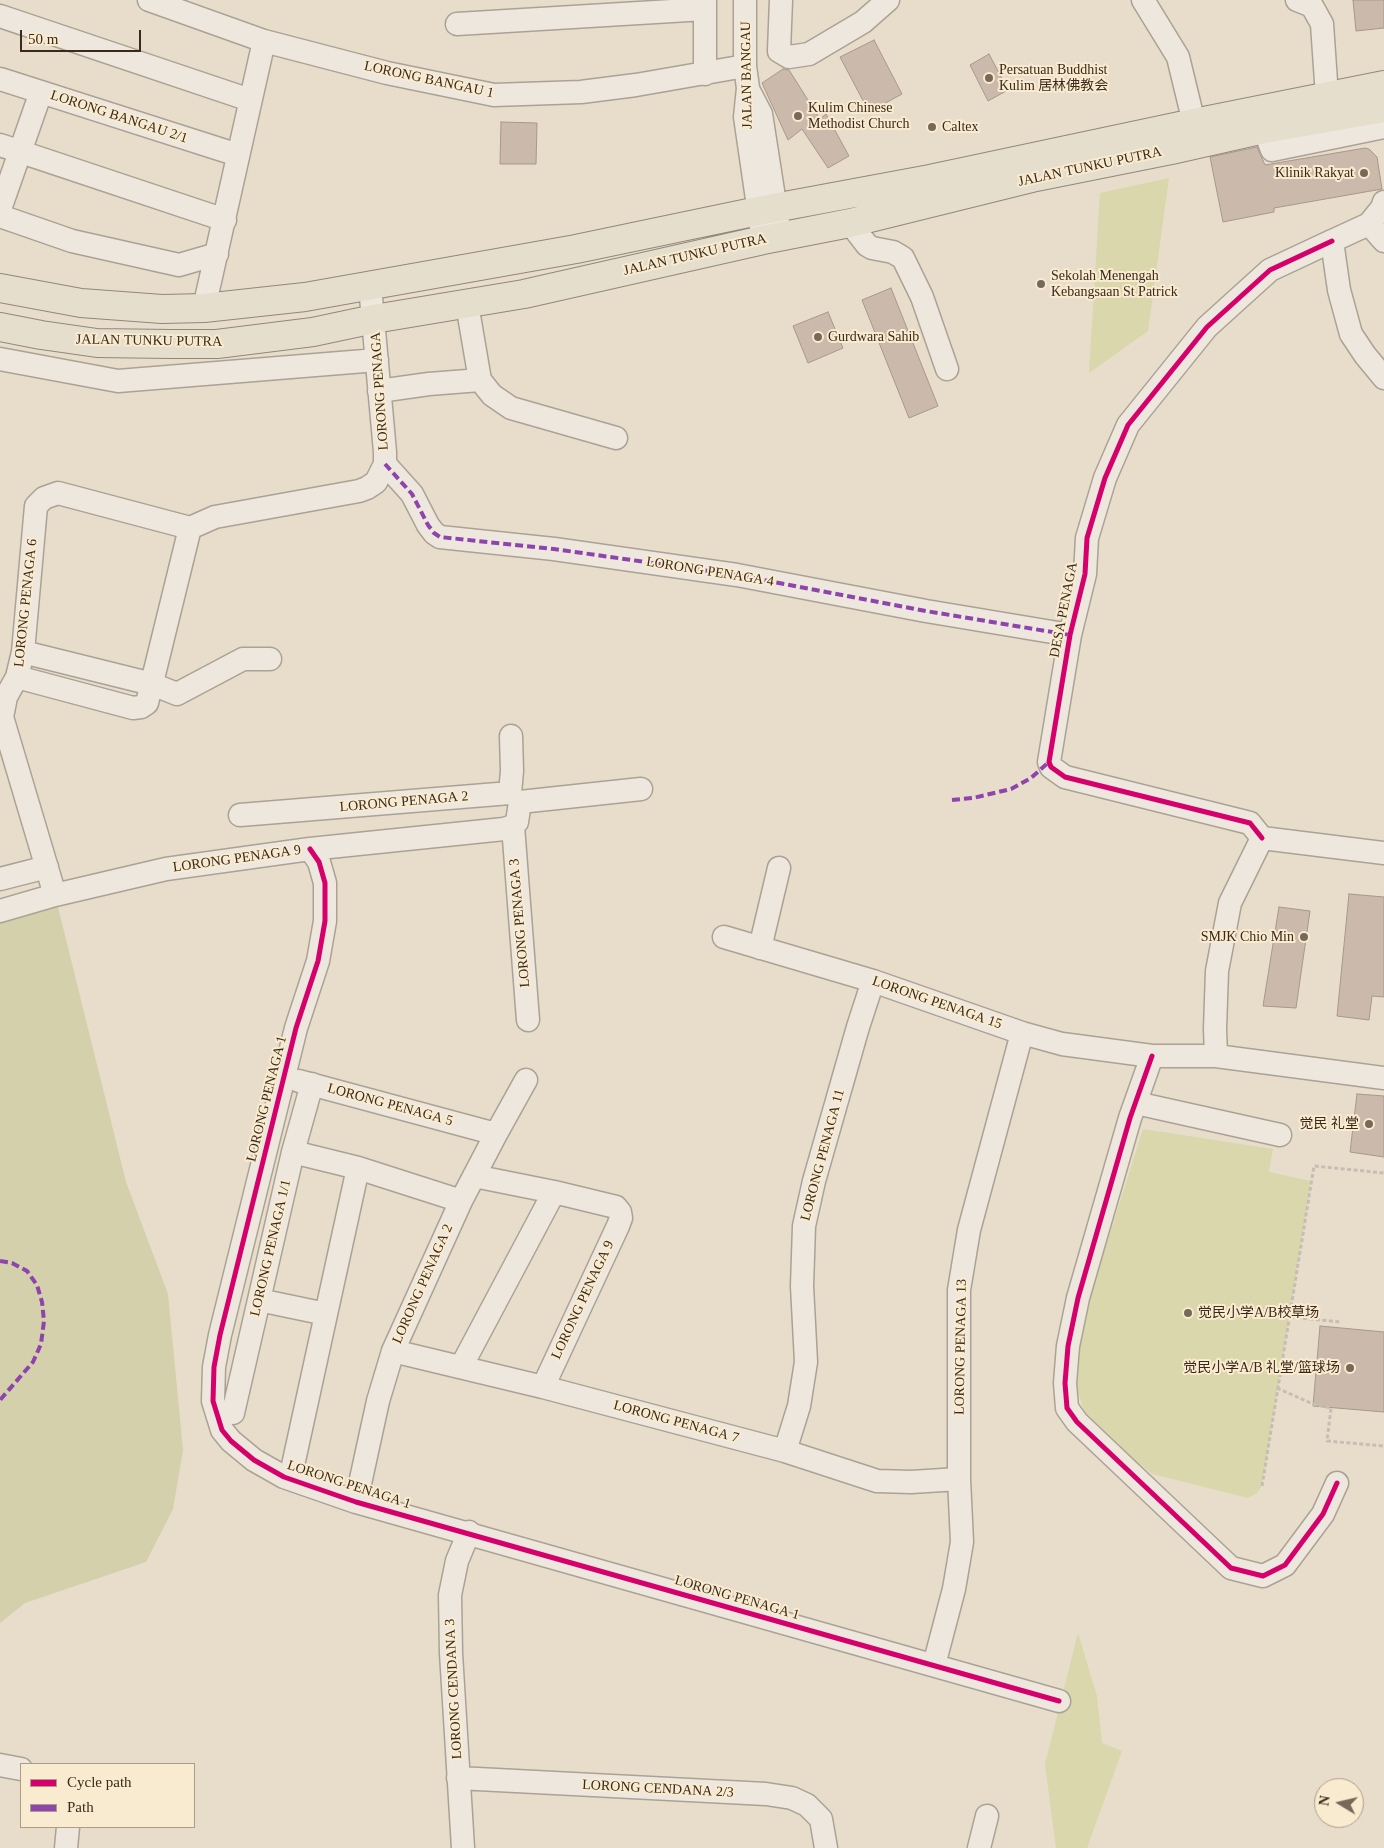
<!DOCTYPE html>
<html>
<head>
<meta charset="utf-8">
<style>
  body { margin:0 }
  #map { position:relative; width:1384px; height:1848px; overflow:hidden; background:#e7ddca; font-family:"Times New Roman",serif }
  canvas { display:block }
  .legend { position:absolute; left:20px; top:1763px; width:175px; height:65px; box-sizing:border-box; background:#f9ebcf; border:1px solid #ad9d87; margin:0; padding:6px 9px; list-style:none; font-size:15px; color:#3b291b }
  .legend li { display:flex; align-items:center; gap:10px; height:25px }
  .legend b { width:25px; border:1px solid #ad9d87 }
  .north { position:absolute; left:1314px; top:1778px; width:50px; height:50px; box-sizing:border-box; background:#f9ebcf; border:1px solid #ad9d87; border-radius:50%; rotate:279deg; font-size:14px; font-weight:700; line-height:20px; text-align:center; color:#3b291b }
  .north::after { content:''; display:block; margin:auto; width:18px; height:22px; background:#776858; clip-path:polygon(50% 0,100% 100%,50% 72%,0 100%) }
  .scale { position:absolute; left:20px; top:30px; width:121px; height:22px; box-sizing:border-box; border:2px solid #3b291b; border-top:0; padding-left:6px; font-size:15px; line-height:18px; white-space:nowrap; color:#3b291b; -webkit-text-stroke:4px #f9ebcf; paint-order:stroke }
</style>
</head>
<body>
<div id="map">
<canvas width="1384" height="1848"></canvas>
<ul class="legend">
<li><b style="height:6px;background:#d6006c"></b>Cycle path</li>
<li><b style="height:6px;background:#8e44ad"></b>Path</li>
</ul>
<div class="north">N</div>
<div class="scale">50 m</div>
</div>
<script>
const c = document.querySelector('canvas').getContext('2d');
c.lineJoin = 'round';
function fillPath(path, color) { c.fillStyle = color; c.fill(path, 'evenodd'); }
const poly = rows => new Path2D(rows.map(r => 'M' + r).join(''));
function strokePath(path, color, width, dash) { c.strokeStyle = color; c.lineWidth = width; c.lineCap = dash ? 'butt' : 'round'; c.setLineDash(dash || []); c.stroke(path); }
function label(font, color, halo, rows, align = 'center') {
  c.font = font + ' "Times New Roman","Noto Sans SC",serif'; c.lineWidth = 4; c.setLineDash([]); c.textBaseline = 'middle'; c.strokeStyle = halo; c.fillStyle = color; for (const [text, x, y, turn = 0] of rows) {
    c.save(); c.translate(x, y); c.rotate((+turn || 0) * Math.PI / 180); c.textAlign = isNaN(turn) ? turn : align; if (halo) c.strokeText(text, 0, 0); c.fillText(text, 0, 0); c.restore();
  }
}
fillPath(poly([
  [1169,178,1148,331,1089,373,1100,193],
  [1143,1129,1273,1149,1269,1172,1311,1181,1262,1486,1257,1493,1248,1498,1153,1474,1107,1440,1085,1414,1077,1388,1076,1363,1086,1309],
  [1078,1633,1097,1696,1102,1743,1122,1751,1087,1848,1056,1848,1045,1764]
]), '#d9d7ab');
fillPath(poly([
  [55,895,126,1182,168,1294,183,1450,173,1509,146,1562,25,1603,0,1623,0,911]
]), '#d3d0ab');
const building = poly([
  [1353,0,1384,0,1384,28,1356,31,1353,0],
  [874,40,902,94,869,112,840,57,874,40],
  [989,54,1008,90,988,101,970,65,989,54],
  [783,69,789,70,820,119,826,114,849,156,828,168,802,129,788,140,762,83,783,69],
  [501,122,537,123,536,164,500,164,501,122],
  [1257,147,1265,165,1365,148,1369,149,1377,157,1382,189,1274,208,1274,212,1223,222,1210,157,1257,147],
  [891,288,938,406,909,418,862,300,891,288],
  [828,312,843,348,808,363,793,326,828,312],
  [1349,894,1384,897,1384,997,1372,996,1369,1020,1337,1016,1349,894],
  [1279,907,1310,911,1296,1008,1263,1006,1279,907],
  [1357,1094,1384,1096,1384,1157,1350,1152,1357,1094],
  [1320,1326,1384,1332,1384,1412,1313,1406,1320,1326]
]);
fillPath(building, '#cbbaab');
strokePath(building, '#a79889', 1);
const minor = poly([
  [149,0,264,41,387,73,494,95,581,92,636,85,745,66],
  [745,0,745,66,748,88,745,117,763,240],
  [781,0,779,51,789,57,809,54,863,22,888,0],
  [1143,0,1178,57,1194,123],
  [1297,0,1312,6,1322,24,1327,96],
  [0,16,250,100],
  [457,24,705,9],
  [705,74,705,0],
  [0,79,238,155],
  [748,89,761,114,780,236],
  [1264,129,1272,150,1384,127],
  [0,145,225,220],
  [1384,202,1382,208,1369,224,1332,241,1339,290,1351,334,1365,355,1384,378],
  [0,209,41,92],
  [0,216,72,241,179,265,217,254],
  [850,223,867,245,872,248,893,252,903,258,922,297,947,369],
  [1369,224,1384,241],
  [467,304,480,380,492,395,511,408,616,438],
  [204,308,264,41],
  [0,359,118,381,377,360],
  [379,391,429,384,480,380],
  [385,464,412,494,428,525,434,533,440,537,554,549,737,575,926,611,1070,635],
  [190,528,215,517,359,491,367,488,376,482,385,464,385,452,370,286],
  [23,652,152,684,177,694,243,659,270,659],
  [17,677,133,708,141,707,147,703,190,528],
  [510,793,512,771,511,736],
  [520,802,641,789],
  [240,815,510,793],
  [513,826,528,1020],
  [1262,838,1250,823,1065,777,1051,767,1049,762,1070,635,1085,574,1087,538,1105,478,1128,425,1207,327,1270,270,1332,241],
  [1262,838,1384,853],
  [310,849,319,862,325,883,325,921,318,961,296,1028,220,1335,214,1367,213,1401,222,1430,231,1441,254,1460,284,1477,356,1502,1059,1701],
  [0,879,47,867],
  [55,895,2,717,6,697,17,677,23,652,36,506,44,498,58,493,190,528],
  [0,911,55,895,166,869,310,849,504,829,513,826,517,822,520,802],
  [724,937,873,981,1022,1033,1062,1044,1152,1056,1216,1056,1384,1078],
  [760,948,779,868],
  [1152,1056,1130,1118,1078,1298,1068,1346,1065,1383,1067,1408,1077,1422,1231,1568,1263,1576,1285,1565,1323,1514,1337,1483],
  [1216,1056,1215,1029,1217,971,1230,903,1262,838],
  [299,1081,496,1134],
  [1136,1103,1280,1135],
  [293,1152,358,1168,461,1201],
  [474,1176,554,1192,616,1207,620,1212,621,1218,618,1226,543,1387],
  [259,1300,326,1314],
  [393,1351,543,1387,785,1451,877,1481,911,1482,959,1479],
  [461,1367,554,1192],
  [233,1413,293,1152,312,1084],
  [785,1451,799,1406,806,1362,802,1286,804,1226,814,1181,858,1027,873,981],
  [290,1479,358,1168],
  [356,1502,378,1401,393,1351,461,1201,496,1134,526,1080],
  [934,1665,954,1589,962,1542,959,1479,959,1290,969,1230,1022,1033],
  [0,1765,21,1769],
  [458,1778,766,1794,792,1798,807,1805,821,1819,826,1848],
  [66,1848,68,1827],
  [463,1848,451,1653,450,1595,457,1561,469,1532],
  [979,1848,987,1816]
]);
const major = poly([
  [0,288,81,303,162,309,204,308,305,297,576,249,758,211,930,179,1194,123,1384,85],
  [0,327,41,335,97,343,170,344,217,344,313,332,374,319,524,294,763,240,850,223,1036,177,1171,150,1264,129,1384,108]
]);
strokePath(minor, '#aca294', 25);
strokePath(major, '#91877b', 30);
strokePath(poly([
  [1290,1317,1341,1322],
  [1277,1388,1313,1404,1331,1408,1327,1441,1384,1446],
  [1262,1486,1314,1166,1384,1173]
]), '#c6beb4', 3, [4, 2.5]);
strokePath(minor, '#ede7dd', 22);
strokePath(major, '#e6decd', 28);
strokePath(poly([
  [385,464,412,494,428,525,434,533,440,537,554,549,737,575,926,611,1070,635],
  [952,800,973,798,1011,789,1031,778,1049,762],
  [0,1261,12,1263,27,1271,37,1285,42,1302,44,1321,41,1344,33,1362,0,1400]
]), '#8e44ad', 4, [8, 4]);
strokePath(poly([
  [1262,838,1250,823,1065,777,1051,767,1049,762,1070,635,1085,574,1087,538,1105,478,1128,425,1207,327,1270,270,1332,241],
  [310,849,319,862,325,883,325,921,318,961,296,1028,220,1335,214,1367,213,1401,222,1430,231,1441,254,1460,284,1477,356,1502,1059,1701],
  [1152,1056,1130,1118,1078,1298,1068,1346,1065,1383,1067,1408,1077,1422,1231,1568,1263,1576,1285,1565,1323,1514,1337,1483]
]), '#d6006c', 5);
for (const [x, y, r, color] of [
  [989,78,5,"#776858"],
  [798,116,5,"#776858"],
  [932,127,5,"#776858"],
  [1364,173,5,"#776858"],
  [1041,284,5,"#776858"],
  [818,337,5,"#776858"],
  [1304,937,5,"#776858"],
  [1369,1124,5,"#776858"],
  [1188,1313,5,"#776858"],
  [1350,1368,5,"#776858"]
]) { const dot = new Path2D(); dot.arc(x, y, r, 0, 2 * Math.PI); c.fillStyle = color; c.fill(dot); strokePath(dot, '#f9ebcf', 2); }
label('14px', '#3b291b', '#f9ebcf', [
  ["Persatuan Buddhist",999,70],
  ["Kulim 居林佛教会",999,86],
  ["Kulim Chinese",808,108],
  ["Methodist Church",808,124],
  ["Caltex",942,127],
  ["Klinik Rakyat",1354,173,"right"],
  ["Sekolah Menengah",1051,276],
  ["Kebangsaan St Patrick",1051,292],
  ["Gurdwara Sahib",828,337],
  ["SMJK Chio Min",1294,937,"right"],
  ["觉民 礼堂",1359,1124,"right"],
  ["觉民小学A/B校草场",1198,1313],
  ["觉民小学A/B 礼堂/篮球场",1340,1368,"right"]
], 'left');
label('14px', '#3b291b', '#f9ebcf', [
  ["JALAN BANGAU",747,75,-91],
  ["LORONG BANGAU 1",429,80,12],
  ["LORONG BANGAU 2/1",119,117,18],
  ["JALAN TUNKU PUTRA",1090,167,-12],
  ["JALAN TUNKU PUTRA",695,255,-13],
  ["JALAN TUNKU PUTRA",149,341,1],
  ["LORONG PENAGA",380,391,-94],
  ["LORONG PENAGA 4",710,572,9],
  ["LORONG PENAGA 6",26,603,-84],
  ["DESA PENAGA",1064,610,-79],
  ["LORONG PENAGA 2",404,802,-5],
  ["LORONG PENAGA 9",237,859,-8],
  ["LORONG PENAGA 3",520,923,-95],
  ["LORONG PENAGA 15",937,1003,19],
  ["LORONG PENAGA 1",267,1099,-76],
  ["LORONG PENAGA 5",390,1105,15],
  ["LORONG PENAGA 11",823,1155,-75],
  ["LORONG PENAGA 1/1",271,1248,-77],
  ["LORONG PENAGA 2",423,1284,-66],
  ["LORONG PENAGA 9",583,1300,-65],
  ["LORONG PENAGA 13",961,1347,-89],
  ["LORONG PENAGA 7",676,1422,15],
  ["LORONG PENAGA 1",349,1485,18],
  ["LORONG PENAGA 1",737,1598,16],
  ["LORONG CENDANA 3",454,1689,-93],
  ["LORONG CENDANA 2/3",658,1789,3]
]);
</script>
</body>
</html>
